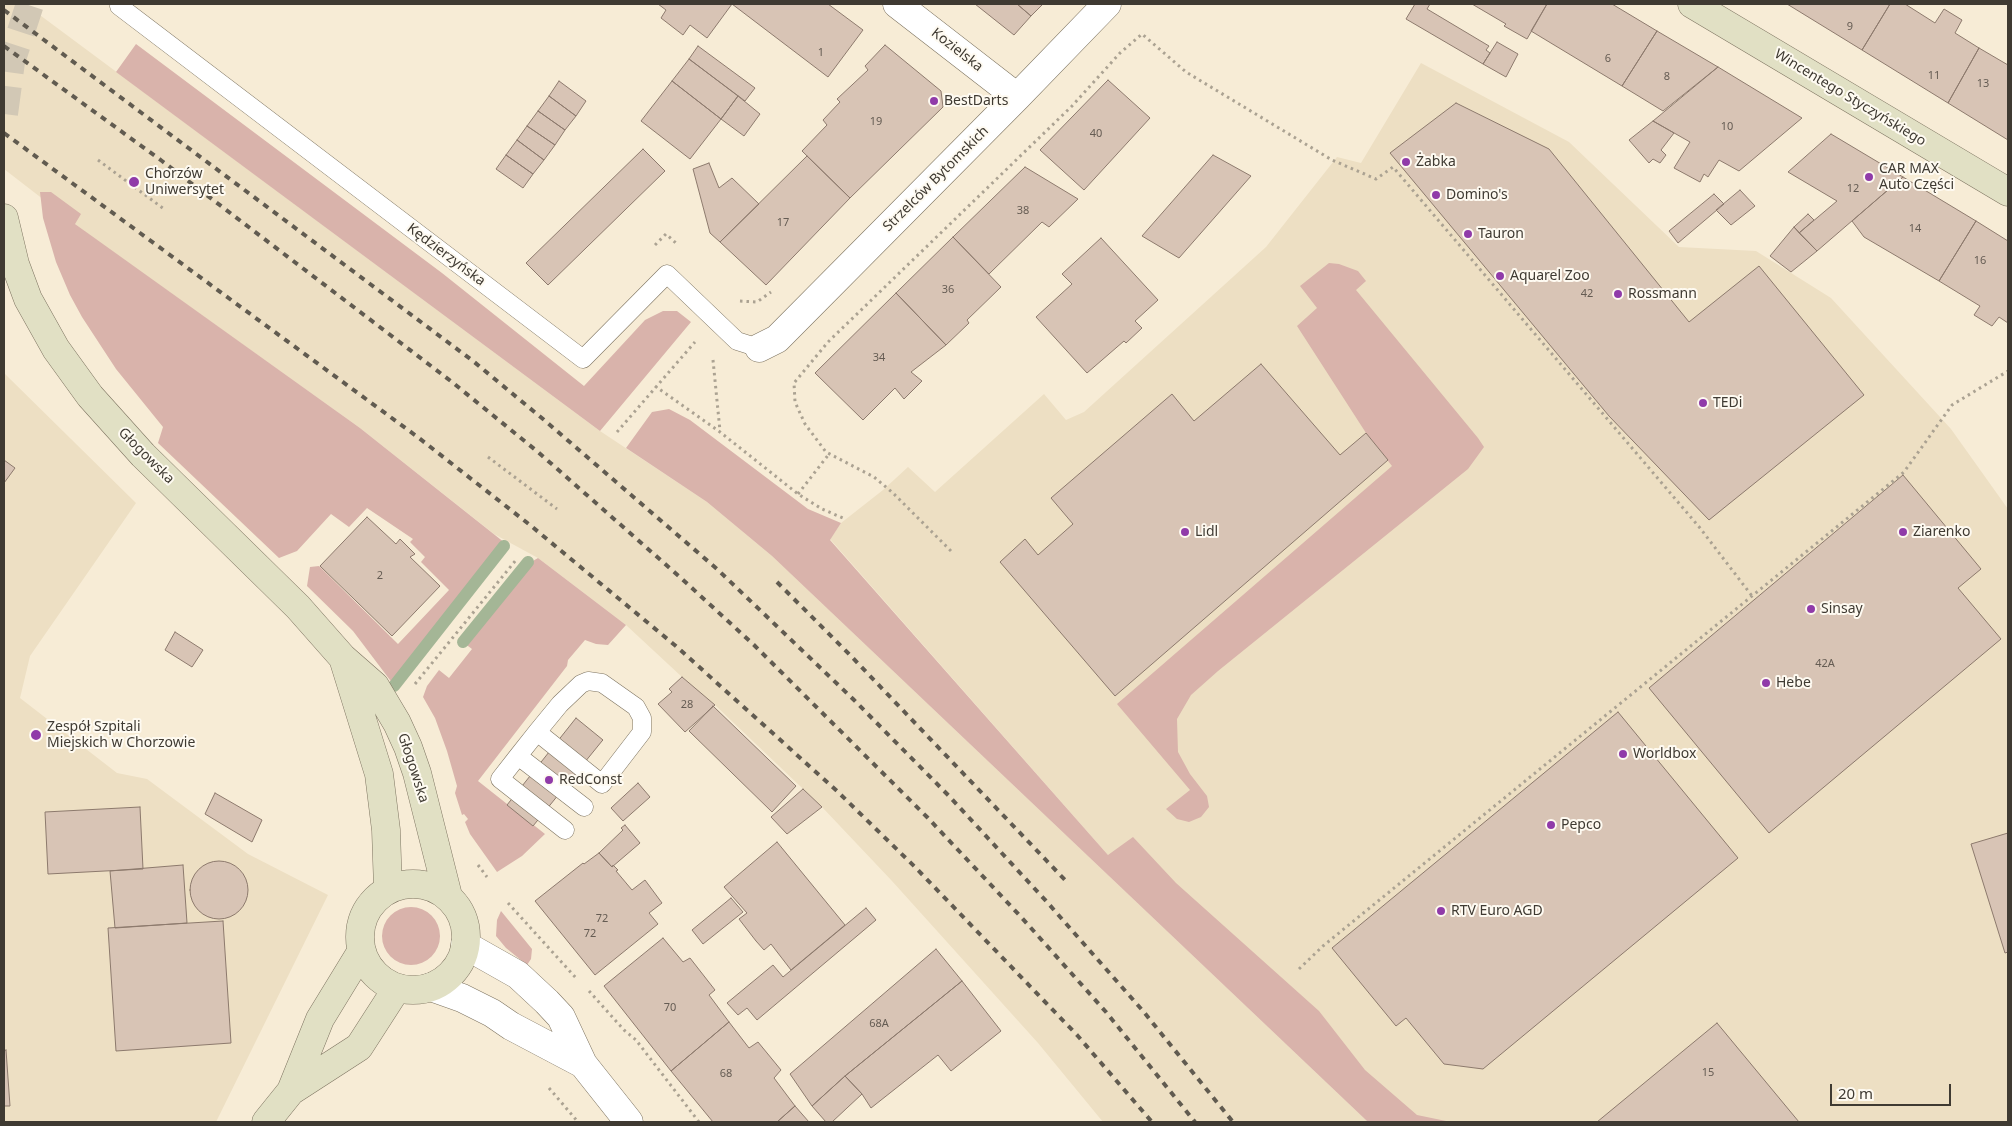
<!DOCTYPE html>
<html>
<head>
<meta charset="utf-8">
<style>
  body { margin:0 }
  #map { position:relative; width:2012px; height:1126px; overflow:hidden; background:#f7ecd6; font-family:"Noto Sans",sans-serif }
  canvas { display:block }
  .frame { position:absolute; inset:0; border:5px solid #3f3a32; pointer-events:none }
  .scale { position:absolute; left:1830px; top:1084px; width:121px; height:22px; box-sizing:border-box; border:2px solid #3f3a32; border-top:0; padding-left:6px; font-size:15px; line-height:18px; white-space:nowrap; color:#3f3a32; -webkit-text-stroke:4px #fefaf1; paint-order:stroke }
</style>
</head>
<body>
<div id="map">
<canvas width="2012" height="1126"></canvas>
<div class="frame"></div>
<div class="scale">20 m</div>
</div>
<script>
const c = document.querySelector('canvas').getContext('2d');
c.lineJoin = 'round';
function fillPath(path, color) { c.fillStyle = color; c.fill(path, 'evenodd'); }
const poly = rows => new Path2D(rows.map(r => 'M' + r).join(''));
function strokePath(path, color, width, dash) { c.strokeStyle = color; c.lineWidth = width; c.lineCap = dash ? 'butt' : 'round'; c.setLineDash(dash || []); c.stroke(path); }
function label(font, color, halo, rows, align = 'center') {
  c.font = font + ' "Noto Sans",sans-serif'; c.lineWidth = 4; c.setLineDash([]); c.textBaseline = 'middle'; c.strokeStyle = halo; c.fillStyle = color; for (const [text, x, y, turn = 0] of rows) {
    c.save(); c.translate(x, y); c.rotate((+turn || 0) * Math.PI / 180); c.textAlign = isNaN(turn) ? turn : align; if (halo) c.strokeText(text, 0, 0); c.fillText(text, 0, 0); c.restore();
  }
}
fillPath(poly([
  [4,4,25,4,600,431,707,502,772,556,1368,1122,1103,1122,1038,1043,892,881,822,807,715,705,682,677,626,625,538,558,494,534,360,428,92,237,4,169],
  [1421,63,1569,142,1679,247,1756,251,1831,298,1951,429,2008,509,2008,1122,1380,1122,1108,855,830,539,841,523,883,490,908,467,935,492,1044,394,1066,420,1084,412,1266,247,1337,157,1361,163],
  [4,373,136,503,30,656,20,698,117,773,147,779,248,854,328,895,216,1122,4,1122]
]), '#eddfc3');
fillPath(poly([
  [136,44,442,273,584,386,645,320,663,311,677,311,691,322,600,431,116,72],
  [40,192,51,192,81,214,75,224,360,428,505,543,393,684,353,631,307,586,310,567,319,566,398,644,449,590,421,562,425,557,410,542,413,539,367,508,349,527,331,514,297,551,279,558,158,443,163,427,116,369,82,317,70,295,56,262,43,218],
  [1329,263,1339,264,1358,271,1366,281,1356,290,1478,438,1484,447,1468,469,1218,671,1191,695,1177,719,1178,752,1190,774,1207,796,1209,807,1201,817,1189,822,1177,819,1166,809,1190,790,1117,704,1392,466,1366,433,1297,326,1317,308,1300,286],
  [669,409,690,420,808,509,841,523,830,540,1108,855,1133,837,1176,883,1319,1011,1365,1070,1417,1115,1451,1122,1368,1122,772,556,707,502,626,448,652,412],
  [538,558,626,625,608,645,596,644,585,640,568,660,567,666,478,781,545,834,522,856,497,872,470,834,465,822,468,819,464,814,462,815,455,793,457,786,447,751,435,718,423,697,427,686,439,670,449,678,472,649,464,643,526,565],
  '382 936a29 29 0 1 1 58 0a29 29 0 1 1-58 0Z',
  [501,911,532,949,531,959,527,965,506,948,496,936,497,920]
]), '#d9b3ab');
strokePath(poly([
  [463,642,528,562],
  [394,686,504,546]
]), '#a4b696', 12);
const building = poly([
  [658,4,732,4,707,38,690,25,683,35,661,18,666,10,658,4],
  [732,4,828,4,863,30,828,77,732,4],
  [975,4,1017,4,1031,16,1014,35,975,4],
  [1017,4,1043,4,1031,16,1017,4],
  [1415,4,1430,4,1427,9,1489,46,1486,50,1490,53,1483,64,1406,19,1415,4],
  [1472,4,1547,4,1527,39,1504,26,1506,24,1472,4],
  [1547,4,1612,4,1657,31,1622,86,1531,31,1547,4],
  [1787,4,1890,4,1862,50,1787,4],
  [1890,4,1905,4,1935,23,1944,9,1962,20,1955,33,1979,48,1948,103,1862,50,1890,4],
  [1657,31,1718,67,1663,111,1622,86,1657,31],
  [1497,42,1518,54,1506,77,1483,64,1497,42],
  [885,45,941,91,943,107,850,198,802,151,827,125,823,120,840,102,837,99,868,70,865,66,885,45],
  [698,46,755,88,745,101,689,59,698,46],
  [1979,48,2008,65,2008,140,1948,103,1979,48],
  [689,59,738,96,721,119,672,81,689,59],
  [1718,67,1802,118,1739,171,1719,160,1708,177,1704,174,1700,182,1674,168,1690,142,1653,121,1718,67],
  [1108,80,1150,118,1084,190,1040,150,1108,80],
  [559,81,586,101,576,116,549,96,559,81],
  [672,81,721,119,690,159,641,121,672,81],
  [549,96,576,116,565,130,538,111,549,96],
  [738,96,760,114,744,136,721,119,738,96],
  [1456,103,1549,149,1689,322,1759,266,1864,395,1709,520,1609,416,1390,153,1456,103],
  [538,111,565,130,555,145,527,126,538,111],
  [1653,121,1674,133,1661,150,1666,155,1660,163,1653,159,1649,163,1629,140,1653,121],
  [527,126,555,145,544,160,517,140,527,126],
  [1831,134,1903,177,1817,251,1799,233,1837,201,1788,172,1831,134],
  [517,140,544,160,533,174,506,155,517,140],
  [643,149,665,171,548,285,526,263,643,149],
  [506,155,533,174,523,188,496,169,506,155],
  [1213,155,1251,176,1179,258,1142,236,1213,155],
  [807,156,850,198,766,285,720,242,807,156],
  [709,163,719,188,732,178,759,204,720,242,710,233,693,169,709,163],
  [1025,167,1078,199,1049,227,1042,222,989,274,953,237,1025,167],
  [1903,177,1976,221,1939,281,1864,237,1852,221,1903,177],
  [1740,190,1755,206,1731,225,1716,210,1740,190],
  [1714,194,1724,204,1678,243,1669,231,1714,194],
  [1808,214,1814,220,1799,233,1794,227,1808,214],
  [1976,221,2008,241,2008,323,1999,317,1992,326,1974,315,1980,306,1939,281,1976,221],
  [1794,227,1817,251,1791,272,1770,256,1794,227],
  [953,237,1001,287,967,320,969,323,946,345,896,293,953,237],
  [1101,238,1158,300,1135,321,1142,328,1126,343,1124,341,1087,373,1036,317,1072,284,1062,274,1101,238],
  [896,293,946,345,911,372,922,381,904,399,895,388,863,420,815,373,896,293],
  [1261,364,1340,455,1366,433,1388,460,1115,696,1000,562,1025,539,1038,555,1073,524,1051,498,1172,394,1194,421,1261,364],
  [4,460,15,468,4,483,4,460],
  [1903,475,1981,569,1958,588,2001,639,1769,833,1649,688,1903,475],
  [367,517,396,544,400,539,415,554,410,557,440,586,392,636,320,566,367,517],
  [175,632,203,650,192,667,165,650,175,632],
  [682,677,715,705,685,732,658,704,672,692,669,689,682,677],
  [713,706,796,786,772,812,689,731,713,706],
  [1618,712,1738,858,1483,1069,1444,1064,1406,1018,1396,1026,1332,948,1618,712],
  [576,718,603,740,602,741,533,826,507,805,576,718],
  [638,783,650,797,623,821,611,808,638,783],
  [803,789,822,807,787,834,771,817,803,789],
  [215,793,262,820,252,842,205,814,215,793],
  [140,807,143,869,48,874,45,812,140,807],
  [625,825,640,843,612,867,599,853,623,830,621,828,625,825],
  [2008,833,2008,952,2005,953,1971,844,2008,833],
  [777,842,845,925,791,970,771,944,764,950,756,941,739,919,747,913,724,887,777,842],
  [599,853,612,867,613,865,618,870,616,871,632,890,645,880,662,903,649,913,658,924,595,975,535,901,583,863,584,864,599,853],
  '190 890a29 29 0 1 1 58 0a29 29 0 1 1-58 0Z',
  [183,865,187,923,115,928,110,871,183,865],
  [731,898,743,912,703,944,692,930,731,898],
  [866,908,876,920,757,1020,747,1008,738,1015,727,1003,773,965,783,977,866,908],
  [223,921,231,1043,116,1051,108,928,223,921],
  [663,938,683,962,690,958,715,990,709,995,729,1022,671,1071,604,986,663,938],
  [936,949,962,981,845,1076,812,1106,790,1074,936,949],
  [962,981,1001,1031,951,1071,938,1055,871,1108,862,1094,845,1076,962,981],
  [729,1022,749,1048,758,1042,781,1070,774,1078,795,1106,777,1122,713,1122,671,1071,729,1022],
  [1717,1023,1799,1122,1597,1122,1717,1023],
  [6,1050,10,1106,4,1106,4,1051,6,1050],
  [845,1076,862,1094,832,1122,826,1122,812,1106,845,1076],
  [795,1106,809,1122,777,1122,795,1106]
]);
fillPath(building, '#d8c4b5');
strokePath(building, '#8d7a6d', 1);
strokePath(poly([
  [4,114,11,62,30,4]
]), '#d2c8b5', 28, [28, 14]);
const lane = poly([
  [119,6,583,359,667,274,737,341,759,348],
  [537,732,602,784,642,732,642,718,636,707,602,683,588,681,581,684,560,704,537,732,518,756,500,779,565,830],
  [518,756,584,807]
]);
const street = poly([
  [897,4,1017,97],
  [759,348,777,339,1017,97,1107,4],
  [465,945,518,975,547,1002,561,1017,583,1064,629,1122],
  [431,987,462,998,492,1013,511,1026,583,1064]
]);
const secondary = poly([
  [1692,4,2008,192],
  [4,218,15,264,28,299,56,349,90,396,143,455,298,607,343,658,375,686,397,723,408,747,417,773,448,896],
  [343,658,379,774,386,830,388,889],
  '360 937a53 53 0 1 1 106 0a53 53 0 1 1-106 0Z',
  [291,1091,359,1047,397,988],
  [266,1122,291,1091,320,1019,361,952]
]);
strokePath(lane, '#7d7360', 19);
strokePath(street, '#7d7360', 29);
strokePath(secondary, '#7d7360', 29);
strokePath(poly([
  [98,160,164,209],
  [655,245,666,234,677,244],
  [740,301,757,302,771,292],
  [713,360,720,431],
  [655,386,720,432,798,494,822,509,843,518],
  [617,432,695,342],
  [488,457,557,509],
  [798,494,829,454],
  [951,551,893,493,874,477,826,452,805,424,795,402,794,383,828,342,1072,106,1120,53,1142,34,1186,72,1332,160,1376,179,1393,167,1700,528,1752,596],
  [415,684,516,560],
  [478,865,487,877],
  [508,903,576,978],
  [1299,969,1323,946,1904,472,1952,405,2008,371],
  [589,991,624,1030,636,1040,699,1122],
  [549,1088,578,1122]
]), '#aba292', 3, [2.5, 4]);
strokePath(lane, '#fff', 18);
strokePath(street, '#fff', 28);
strokePath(secondary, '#e1e0c4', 28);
strokePath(poly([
  [4,10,473,361,543,419,717,569,853,699,949,796,1047,902,1143,1011,1233,1122],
  [4,46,162,161,452,382,538,452,681,578,754,645,928,818,1022,918,1106,1012,1195,1122],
  [4,133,419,438,530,525,677,647,837,791,915,867,1077,1035,1152,1122],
  [777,582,851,656,1065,880]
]), '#615b50', 4, [6, 6]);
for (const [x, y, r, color] of [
  [934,101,5,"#903ba9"],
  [1406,162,5,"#903ba9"],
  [1869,177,5,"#903ba9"],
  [134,182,6,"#903ba9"],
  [1436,195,5,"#903ba9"],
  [1468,234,5,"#903ba9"],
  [1500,276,5,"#903ba9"],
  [1618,294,5,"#903ba9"],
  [1703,403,5,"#903ba9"],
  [1185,532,5,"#903ba9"],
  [1903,532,5,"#903ba9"],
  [1811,609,5,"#903ba9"],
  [1766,683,5,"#903ba9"],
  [36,735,6,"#903ba9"],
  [1623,754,5,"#903ba9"],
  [549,780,5,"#903ba9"],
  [1551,825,5,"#903ba9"],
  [1441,911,5,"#903ba9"]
]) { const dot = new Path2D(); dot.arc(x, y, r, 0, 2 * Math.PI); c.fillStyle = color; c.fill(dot); strokePath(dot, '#fefaf1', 2); }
label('11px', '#655c53', null, [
  ["9",1850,27],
  ["1",821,53],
  ["6",1608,59],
  ["11",1934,76],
  ["8",1667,77],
  ["13",1983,84],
  ["19",876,122],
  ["10",1727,127],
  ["40",1096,134],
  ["12",1853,189],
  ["38",1023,211],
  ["17",783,223],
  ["14",1915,229],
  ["16",1980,261],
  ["36",948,290],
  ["42",1587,294],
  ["34",879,358],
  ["2",380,576],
  ["42A",1825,664],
  ["28",687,705],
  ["72",602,919],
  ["72",590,934],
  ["70",670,1008],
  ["68A",879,1024],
  ["15",1708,1073],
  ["68",726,1074]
]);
label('14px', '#3f3a32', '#fefaf1', [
  ["Kozielska",957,50,38],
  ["Wincentego Styczyńskiego",1850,98,31],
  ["Strzelców Bytomskich",936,179,-45],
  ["Kędzierzyńska",446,255,37],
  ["Głogowska",146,456,45],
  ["Głogowska",413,768,72]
]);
label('14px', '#3f3a32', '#fefaf1', [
  ["BestDarts",944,101],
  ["Żabka",1416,162],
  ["CAR MAX",1879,169],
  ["Auto Części",1879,185],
  ["Chorzów",145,174],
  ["Uniwersytet",145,190],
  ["Domino's",1446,195],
  ["Tauron",1478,234],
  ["Aquarel Zoo",1510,276],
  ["Rossmann",1628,294],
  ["TEDi",1713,403],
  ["Lidl",1195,532],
  ["Ziarenko",1913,532],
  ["Sinsay",1821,609],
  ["Hebe",1776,683],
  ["Zespół Szpitali",47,727],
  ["Miejskich w Chorzowie",47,743],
  ["Worldbox",1633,754],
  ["RedConst",559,780],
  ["Pepco",1561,825],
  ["RTV Euro AGD",1451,911]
], 'left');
</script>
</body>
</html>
